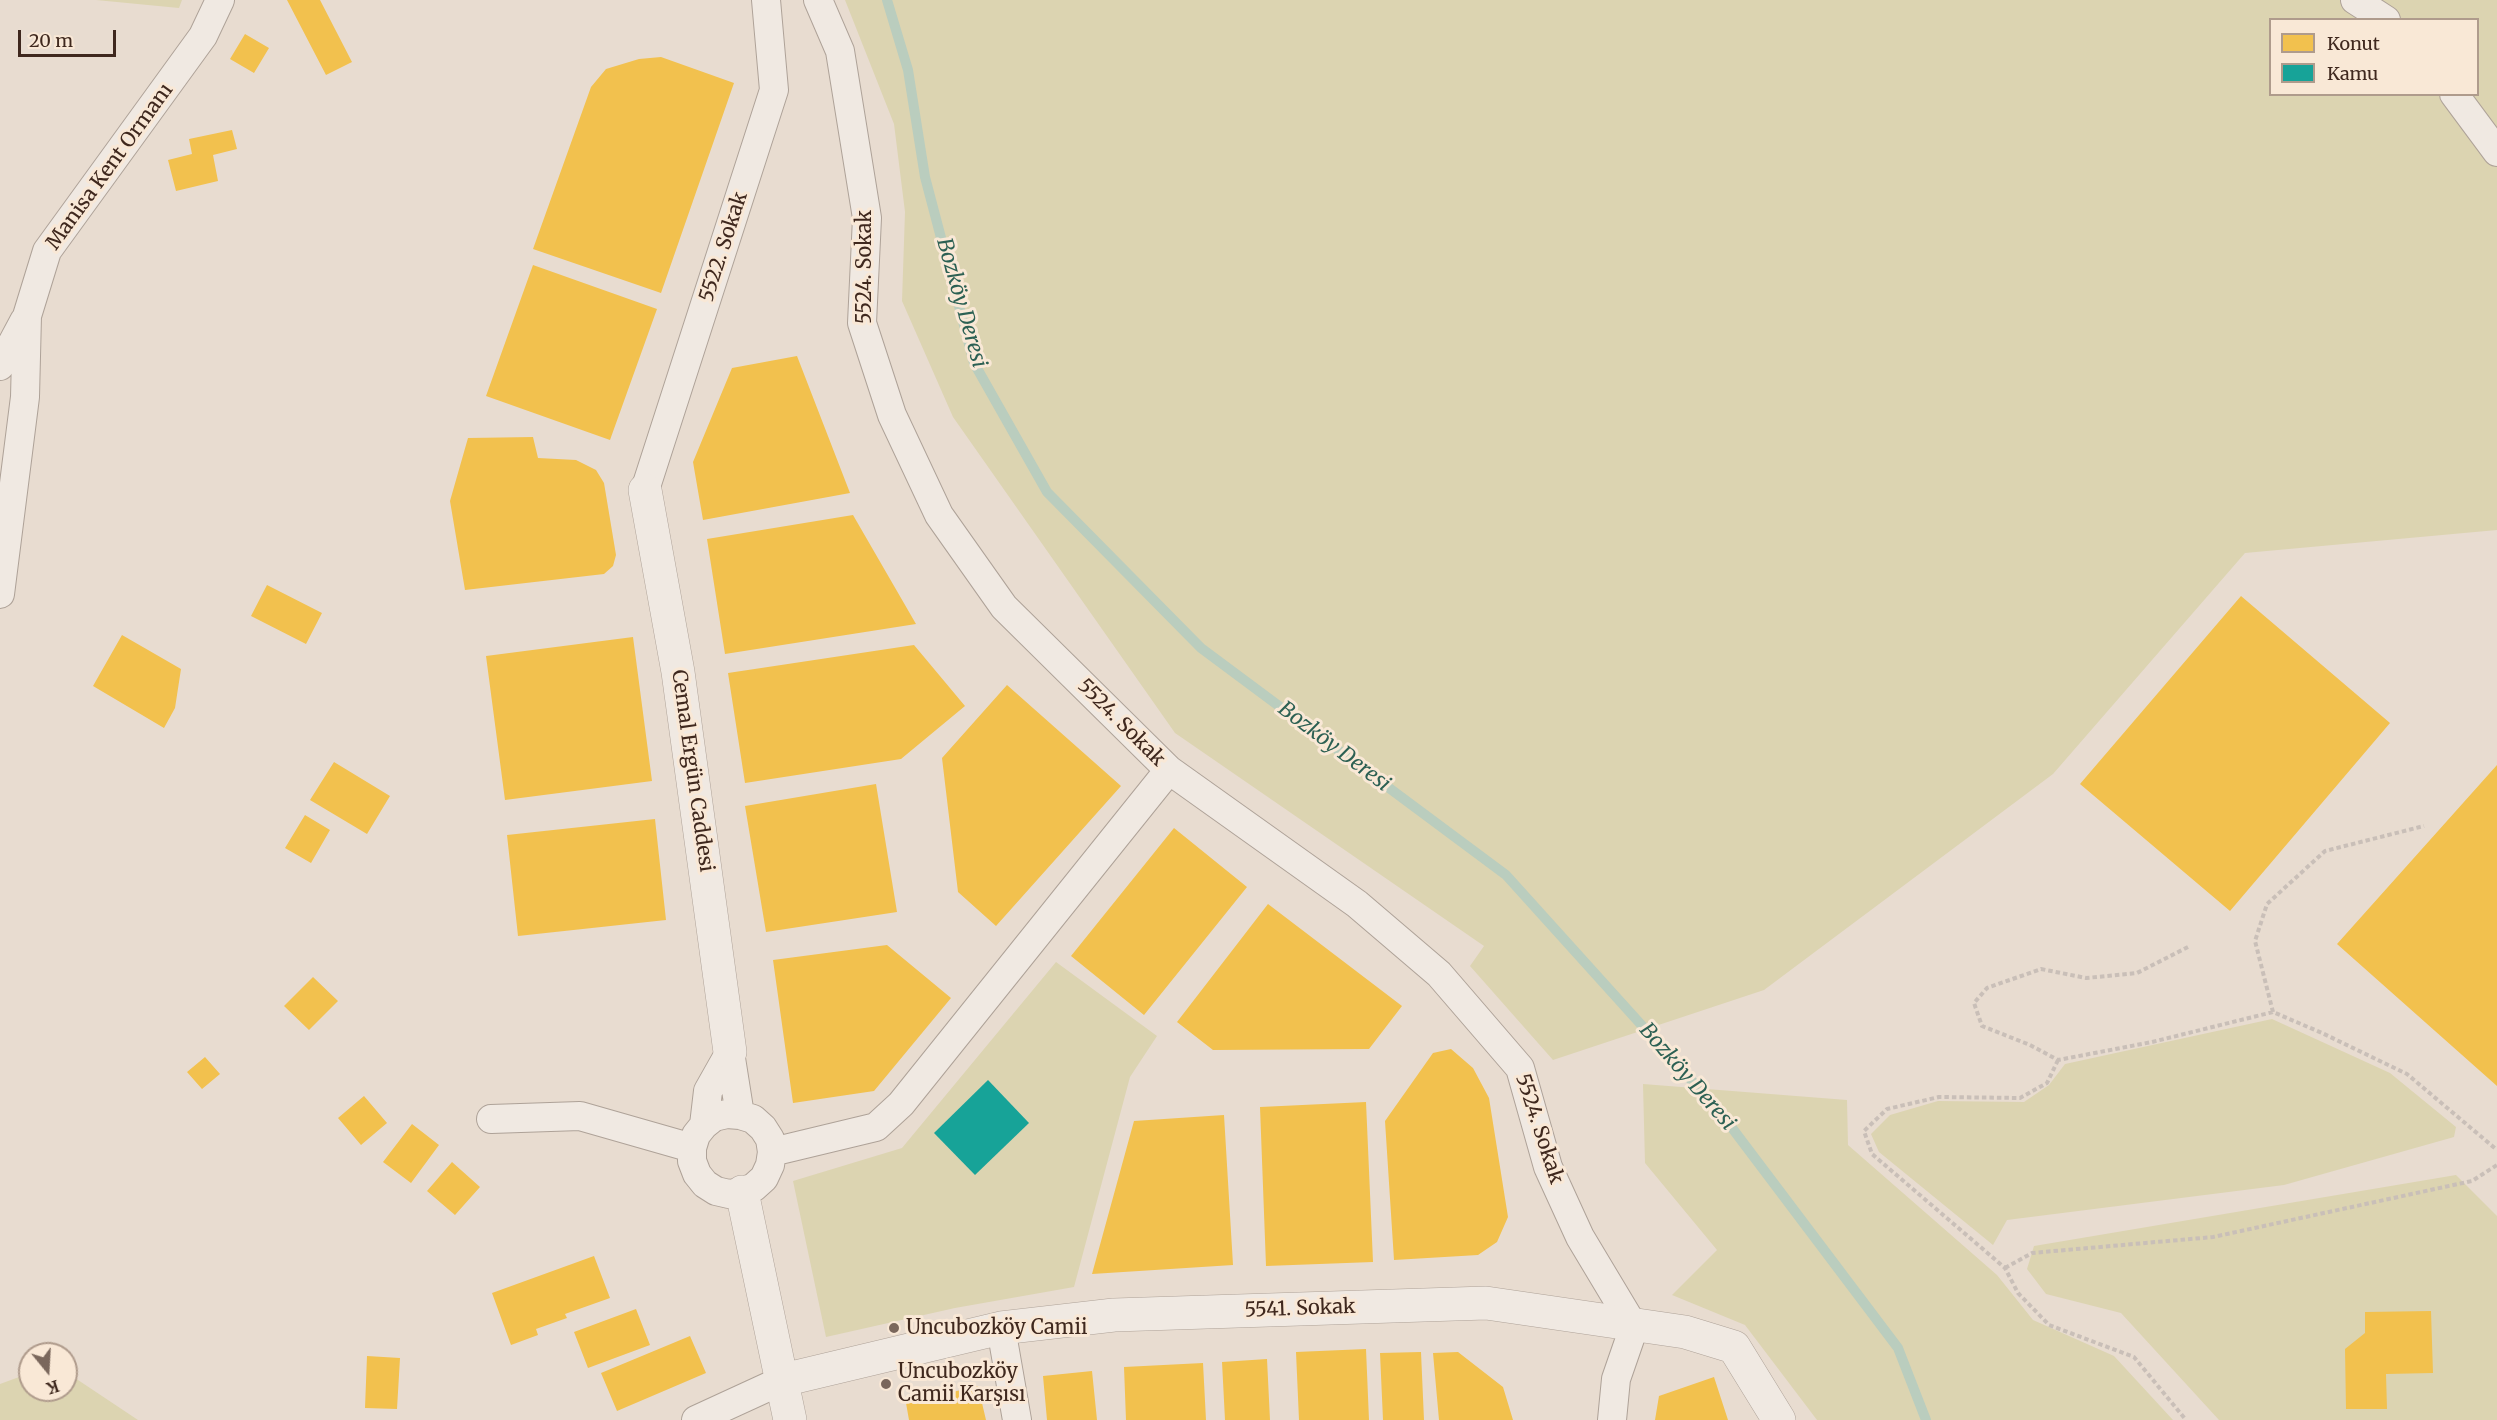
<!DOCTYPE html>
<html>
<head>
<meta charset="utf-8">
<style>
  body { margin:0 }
  #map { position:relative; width:2497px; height:1420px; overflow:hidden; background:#e8dcd0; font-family:Merriweather,serif }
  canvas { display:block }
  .legend { position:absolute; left:2269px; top:18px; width:210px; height:78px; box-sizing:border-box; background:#f9e8d6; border:2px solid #af9b8c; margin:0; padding:8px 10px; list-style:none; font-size:18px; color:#3f281e }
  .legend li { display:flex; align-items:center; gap:12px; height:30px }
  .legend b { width:30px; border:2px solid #af9b8c }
  .north { position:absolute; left:18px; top:1342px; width:60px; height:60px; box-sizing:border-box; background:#f9e8d6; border:2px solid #af9b8c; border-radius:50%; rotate:162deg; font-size:16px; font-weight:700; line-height:24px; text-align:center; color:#3f281e }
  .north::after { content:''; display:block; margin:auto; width:21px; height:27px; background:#7a675c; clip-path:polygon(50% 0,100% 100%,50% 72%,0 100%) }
  .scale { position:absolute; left:18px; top:30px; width:98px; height:27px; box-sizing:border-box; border:3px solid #3f281e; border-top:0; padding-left:8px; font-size:18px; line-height:21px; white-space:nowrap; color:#3f281e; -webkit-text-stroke:4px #f9e8d6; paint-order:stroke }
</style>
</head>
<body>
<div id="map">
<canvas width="2497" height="1420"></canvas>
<ul class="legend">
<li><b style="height:16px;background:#f2c14e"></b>Konut</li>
<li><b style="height:16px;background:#17a398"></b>Kamu</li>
</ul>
<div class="north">K</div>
<div class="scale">20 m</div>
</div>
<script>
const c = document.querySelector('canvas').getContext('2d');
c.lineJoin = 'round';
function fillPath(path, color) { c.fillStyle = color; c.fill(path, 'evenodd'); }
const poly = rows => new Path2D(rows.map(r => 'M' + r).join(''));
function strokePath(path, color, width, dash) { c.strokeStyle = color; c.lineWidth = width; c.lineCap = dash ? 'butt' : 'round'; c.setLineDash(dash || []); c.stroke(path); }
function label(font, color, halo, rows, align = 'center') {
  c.font = font + ' Merriweather,serif'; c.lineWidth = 6; c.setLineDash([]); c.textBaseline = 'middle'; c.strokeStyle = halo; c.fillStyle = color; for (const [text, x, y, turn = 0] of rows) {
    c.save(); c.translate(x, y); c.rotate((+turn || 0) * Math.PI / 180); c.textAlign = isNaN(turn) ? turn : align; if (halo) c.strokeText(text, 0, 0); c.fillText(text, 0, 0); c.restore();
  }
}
fillPath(poly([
  [96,0,182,0,179,8],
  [845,0,2497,0,2497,530,2245,553,2053,774,1764,990,1553,1060,1470,966,1484,946,1175,733,953,417,902,301,905,212,894,124],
  [2270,20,2478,20,2478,94,2270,94],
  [1056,962,1157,1036,1130,1077,1074,1287,955,1308,826,1337,793,1181,902,1148],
  [2272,1019,2390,1073,2456,1127,2454,1137,2284,1185,2007,1220,1993,1245,1879,1152,1871,1134,1890,1115,1938,1101,2024,1102,2049,1085,2065,1064],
  [1643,1084,1847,1100,1848,1145,1997,1275,2033,1320,2114,1356,2173,1420,1817,1420,1745,1325,1672,1295,1717,1250,1645,1163],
  [2456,1175,2497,1216,2497,1420,2219,1420,2121,1313,2046,1294,2027,1269,2034,1246],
  [66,1372,138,1420,0,1420,0,1384,30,1373,30,1390,66,1390]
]), '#dcd4b1');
fillPath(poly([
  [287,0,320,0,352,62,326,75],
  [245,34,269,48,254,73,230,59],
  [661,57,734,83,661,293,533,249,591,87,606,69,639,59],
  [232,130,237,149,213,155,218,181,176,191,168,160,192,154,189,139],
  [533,265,657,309,610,440,486,396],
  [797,356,850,493,703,520,693,462,732,368],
  [533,437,538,458,576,460,596,470,604,483,616,555,613,566,604,574,465,590,450,501,468,438],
  [853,515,916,624,725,654,707,539],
  [267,585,322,613,306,644,251,616],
  [2241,596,2390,723,2230,911,2080,784],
  [122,635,181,669,175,708,164,728,93,686],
  [633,637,652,781,505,800,486,656],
  [914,645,965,706,901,759,745,783,728,673],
  [1007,685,1121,786,996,926,958,892,942,758],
  [334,762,390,796,367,834,310,800],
  [2497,765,2497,1086,2337,944],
  [876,784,897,912,766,932,745,806],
  [305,815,330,830,311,863,285,848],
  [655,819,666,920,518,936,507,835],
  [1174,828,1247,887,1144,1015,1071,956],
  [1268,904,1402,1006,1369,1049,1213,1050,1177,1022],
  [887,945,951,998,874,1091,793,1103,773,960],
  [313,977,338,1001,309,1030,284,1006],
  [1451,1049,1473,1068,1489,1098,1508,1217,1497,1242,1478,1255,1394,1260,1385,1121,1433,1053],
  [205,1057,220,1074,202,1089,187,1072],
  [364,1096,387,1123,361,1145,338,1118],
  [1366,1102,1373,1262,1266,1266,1260,1107],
  [1224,1115,1233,1265,1092,1274,1134,1121],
  [412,1124,439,1145,411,1183,383,1162],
  [452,1162,480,1187,455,1215,427,1191],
  [594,1256,610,1298,565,1314,567,1318,536,1329,538,1335,511,1345,492,1293],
  [636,1309,650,1345,588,1368,574,1332],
  [2431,1311,2433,1373,2386,1374,2387,1409,2346,1409,2345,1349,2365,1333,2365,1312],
  [690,1336,706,1373,617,1411,601,1373],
  [1366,1349,1369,1420,1299,1420,1296,1352],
  [1421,1352,1424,1420,1383,1420,1380,1353],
  [1458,1352,1503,1387,1513,1420,1439,1420,1433,1353],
  [367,1356,400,1358,397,1409,365,1408],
  [1267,1359,1270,1420,1225,1420,1222,1362],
  [1203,1363,1206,1420,1126,1420,1124,1367],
  [1092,1371,1097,1420,1047,1420,1043,1376],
  [1714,1377,1728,1420,1655,1420,1659,1396],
  [978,1386,986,1420,909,1420,906,1403]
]), '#f2c14e');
fillPath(poly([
  [988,1080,1029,1123,975,1175,934,1133]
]), '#17a398');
strokePath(poly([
  [887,0,908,70,925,177,974,363,1047,492,1201,648,1506,875,1720,1112,1898,1348,1926,1420]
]), '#bacdbe', 10);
const minor = poly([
  [818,0,840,51,867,218,862,323,892,415,939,515,1004,607,1169,770,1357,904,1439,974,1520,1068,1548,1167,1580,1237,1634,1327,1616,1379,1612,1420],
  [2355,0,2386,20],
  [2454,94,2497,152],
  [0,366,24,321],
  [645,490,774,90,766,0],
  [0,594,25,397,27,316,47,251,203,36,220,0],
  [730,1052,740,1115],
  [491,1119,580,1116,692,1148],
  [704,1125,714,1117,727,1114,740,1115,753,1119,763,1128,770,1139,772,1152,770,1165,764,1178,754,1187,742,1192,729,1194,716,1191,705,1184,697,1174,692,1161,692,1148,696,1135,704,1125,708,1091,730,1052],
  [772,1152,876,1127,901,1104,1169,770],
  [1001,1328,1017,1420],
  [696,1420,783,1380]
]);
const tertiary = poly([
  [645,490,678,672,730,1052],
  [742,1192,790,1420],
  [783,1380,1001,1328,1114,1315,1486,1303,1685,1332,1734,1347,1779,1420]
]);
strokePath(minor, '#aea298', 30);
strokePath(tertiary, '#aea298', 34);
strokePath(poly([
  [2188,947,2137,973,2086,978,2041,969,1987,988,1974,1003,1982,1026,2030,1045,2058,1060,2152,1042,2273,1012,2322,1033,2407,1074,2497,1150],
  [2273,1012,2255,941,2267,904,2325,851,2424,826],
  [2058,1060,2047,1083,2020,1098,1939,1097,1887,1109,1864,1131,1872,1154,2005,1268,2018,1293,2049,1325,2134,1357,2186,1420],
  [2005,1268,2032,1253,2213,1237,2472,1181,2497,1165]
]), '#c9bfb8', 4, [4.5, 3]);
strokePath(minor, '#f0e9e2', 28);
strokePath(tertiary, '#f0e9e2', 33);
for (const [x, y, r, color] of [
  [894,1328,6,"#7a675c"],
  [886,1384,6,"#7a675c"]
]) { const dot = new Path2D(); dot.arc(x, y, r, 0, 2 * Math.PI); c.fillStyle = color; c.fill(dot); strokePath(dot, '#f9e8d6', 2); }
label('20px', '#3f281e', '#f9e8d6', [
  ["Manisa Kent Ormanı",110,167,-54],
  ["5522. Sokak",724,247,-72],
  ["5524. Sokak",865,267,-90],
  ["5524. Sokak",1121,723,45],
  ["Cemal Ergün Caddesi",692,771,82],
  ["5524. Sokak",1539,1129,72],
  ["5541. Sokak",1300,1309,-2]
]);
label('20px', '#3f281e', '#f9e8d6', [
  ["Uncubozköy Camii",906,1328],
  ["Uncubozköy",898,1372],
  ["Camii Karşısı",898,1395]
], 'left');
label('italic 21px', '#2c6053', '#f9e8d6', [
  ["Bozköy Deresi",961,303,74],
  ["Bozköy Deresi",1334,747,37],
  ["Bozköy Deresi",1687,1077,49]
]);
</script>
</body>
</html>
